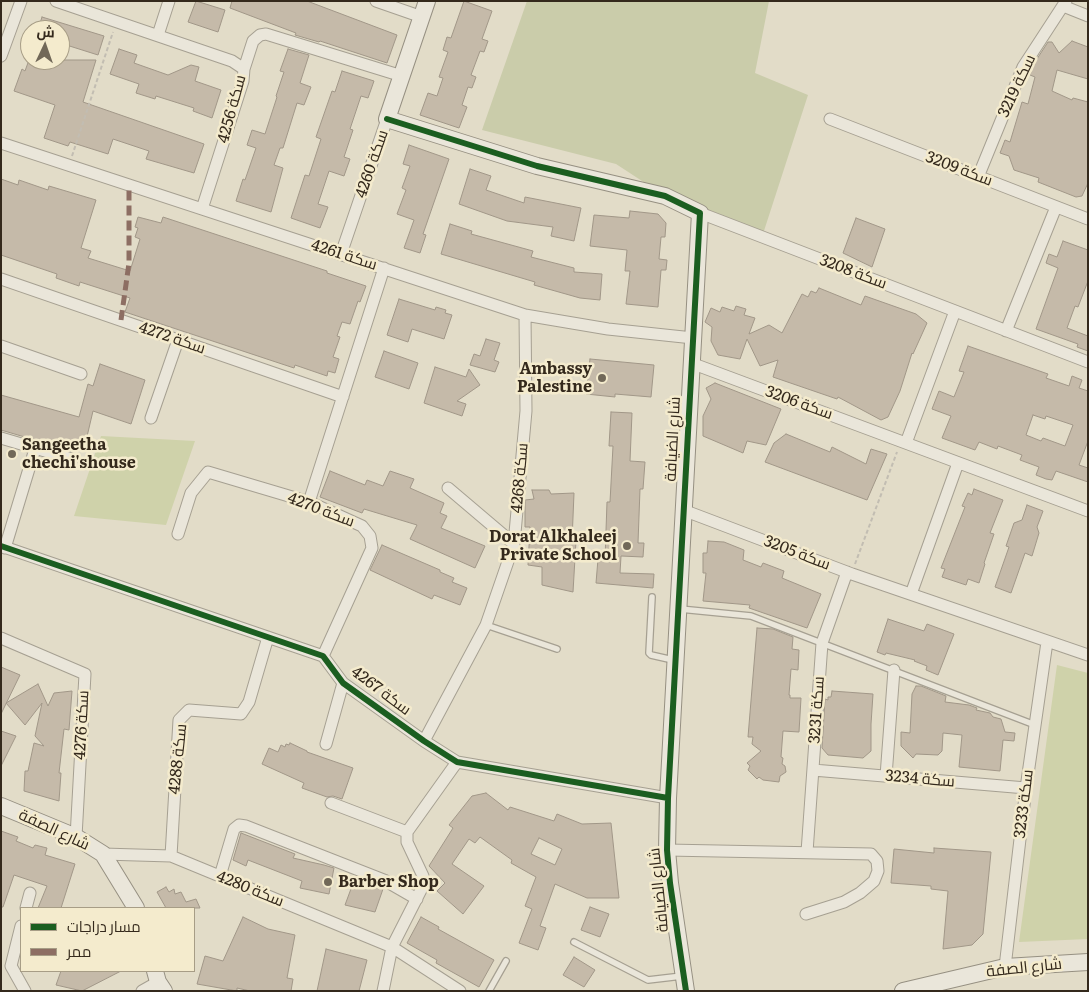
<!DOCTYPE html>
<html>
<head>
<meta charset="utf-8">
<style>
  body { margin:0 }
  #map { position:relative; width:1089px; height:992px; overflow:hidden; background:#e2dcc8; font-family:Literata,Cairo,serif }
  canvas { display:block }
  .frame { position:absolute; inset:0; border:2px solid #34291c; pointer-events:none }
  .legend { position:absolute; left:20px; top:907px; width:175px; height:65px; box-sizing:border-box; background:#f4ebcd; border:1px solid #a79d86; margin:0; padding:6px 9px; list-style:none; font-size:15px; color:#34291c }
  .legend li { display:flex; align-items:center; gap:10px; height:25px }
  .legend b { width:25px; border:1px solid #a79d86 }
  .north { position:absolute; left:20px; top:20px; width:50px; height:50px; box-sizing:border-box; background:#f4ebcd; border:1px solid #a79d86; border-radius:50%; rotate:3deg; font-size:14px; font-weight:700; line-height:20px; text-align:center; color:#34291c }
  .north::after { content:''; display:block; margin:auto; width:18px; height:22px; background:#716858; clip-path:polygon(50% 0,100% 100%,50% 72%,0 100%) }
</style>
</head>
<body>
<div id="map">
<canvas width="1089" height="992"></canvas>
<div class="frame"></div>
<ul class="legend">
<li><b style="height:6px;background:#1b5e20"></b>مسار دراجات</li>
<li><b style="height:6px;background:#8d6e63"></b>ممر</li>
</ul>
<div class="north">ش</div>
</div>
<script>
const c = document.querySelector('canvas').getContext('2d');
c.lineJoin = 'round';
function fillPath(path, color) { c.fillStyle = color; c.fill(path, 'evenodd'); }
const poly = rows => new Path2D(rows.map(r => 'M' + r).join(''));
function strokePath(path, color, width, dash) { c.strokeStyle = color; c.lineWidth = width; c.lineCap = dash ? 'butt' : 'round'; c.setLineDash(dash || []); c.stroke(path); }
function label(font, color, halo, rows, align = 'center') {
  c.font = font + ' Literata,Cairo,serif'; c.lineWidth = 5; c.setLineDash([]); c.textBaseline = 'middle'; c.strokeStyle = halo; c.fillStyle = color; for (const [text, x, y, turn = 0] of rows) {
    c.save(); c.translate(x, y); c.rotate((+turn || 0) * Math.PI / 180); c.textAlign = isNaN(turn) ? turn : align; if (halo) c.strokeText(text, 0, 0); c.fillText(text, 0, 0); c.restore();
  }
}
fillPath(poly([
  [101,436,195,441,166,525,74,516],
  [1057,665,1088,673,1088,939,1019,942]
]), '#cfd2aa');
fillPath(poly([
  [527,1,769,1,755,73,808,95,762,237,665,196,616,164,482,130]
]), '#caccaa');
const building = poly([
  [196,1,225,10,218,32,188,22,196,1],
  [232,1,307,1,397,35,387,63,320,41,319,42,295,35,296,33,230,8,232,1],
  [464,1,492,11,482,39,488,41,484,52,480,51,471,75,476,77,472,88,468,87,462,105,467,107,459,128,420,115,428,93,437,96,443,78,439,77,448,52,443,50,447,37,451,38,464,1],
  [42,17,104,36,98,55,60,43,60,30,38,30,42,17],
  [1072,41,1088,47,1088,79,1057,70,1052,91,1072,100,1073,98,1088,102,1088,183,1082,196,1076,197,1038,182,1039,178,1014,170,1009,156,1000,153,1005,140,1010,142,1022,102,1028,104,1035,77,1030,75,1033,65,1048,42,1052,42,1059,53,1072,41],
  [119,49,137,55,134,63,168,75,191,65,199,67,195,81,221,90,212,118,193,111,194,108,156,96,155,99,136,93,139,84,110,74,119,49],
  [288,49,309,55,300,83,311,87,304,105,297,103,283,148,280,148,274,165,283,168,271,212,236,201,243,179,245,180,256,148,247,145,252,130,265,134,277,97,276,96,284,72,280,71,288,49],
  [29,60,96,60,83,102,204,144,194,173,146,159,149,151,113,139,108,154,70,142,68,146,44,138,55,105,14,91,22,69,25,71,29,60],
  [342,71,374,81,368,98,361,96,350,129,353,130,344,157,350,159,344,176,329,171,318,204,328,207,320,228,291,218,305,175,309,176,321,139,316,137,332,91,335,92,342,71],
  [409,145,449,159,423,234,426,235,420,253,404,248,414,220,397,214,406,190,402,188,410,166,403,164,409,145],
  [470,169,491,176,486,190,524,203,525,197,581,208,574,241,551,236,553,227,507,221,459,204,470,169],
  [1,179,18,185,19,180,48,190,49,186,96,200,81,248,91,251,88,258,130,271,140,239,135,237,138,228,135,227,138,217,161,223,163,217,327,271,327,273,366,286,360,302,358,301,350,324,342,322,337,336,340,337,333,357,339,359,335,373,328,371,327,376,295,365,294,368,125,312,130,298,80,282,79,286,56,278,57,274,1,255,1,179],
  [630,211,658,214,666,223,665,237,661,237,659,259,667,260,666,270,661,270,658,307,626,304,630,271,625,271,627,250,590,246,594,215,629,218,630,211],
  [856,218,885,229,872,267,843,253,856,218],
  [450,224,472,231,471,234,533,251,531,257,574,268,574,272,602,274,600,300,580,298,534,285,535,282,441,254,450,224],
  [1063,241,1088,250,1088,281,1078,307,1075,306,1067,328,1088,336,1088,351,1077,347,1078,344,1036,329,1058,268,1046,263,1049,254,1057,257,1063,241],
  [819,288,861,305,865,296,916,314,927,323,913,354,912,353,900,391,888,417,881,420,838,397,837,399,773,377,778,360,760,366,747,339,740,359,718,355,711,341,712,327,705,322,711,308,720,312,722,307,734,311,736,306,746,309,744,315,755,318,749,334,769,325,782,333,802,294,808,297,811,291,816,293,819,288],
  [399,299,435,310,436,307,446,310,445,313,452,315,444,339,412,329,408,342,387,335,399,299],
  [486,339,500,343,494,360,499,362,495,372,470,365,474,354,480,356,486,339],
  [968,346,1048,374,1046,378,1069,386,1072,376,1082,380,1079,388,1088,391,1088,441,1079,465,1088,468,1088,482,1056,471,1052,480,1046,479,1036,475,1039,467,1020,460,1022,455,998,446,997,449,979,442,975,450,942,438,951,416,932,409,939,391,954,397,964,372,959,371,968,346],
  [1033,415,1045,419,1046,416,1073,425,1065,446,1043,438,1041,441,1026,435,1033,415],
  [384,351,418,363,409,389,375,377,384,351],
  [590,359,654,365,651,397,615,394,615,397,586,394,590,359],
  [100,364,145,380,131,424,93,411,85,445,64,440,62,448,1,430,1,395,79,417,88,384,93,386,100,364],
  [435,367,466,377,469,369,480,385,457,401,466,404,462,416,424,403,435,367],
  [715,383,781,409,766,445,747,441,743,453,703,436,703,416,711,399,706,388,715,383],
  [611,412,632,413,630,461,645,462,643,489,640,489,638,543,644,543,643,557,621,556,620,573,654,574,653,588,596,583,598,559,605,559,607,502,610,502,613,446,609,446,611,412],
  [786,434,830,452,832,447,866,464,871,449,887,454,867,500,765,462,774,443,786,434],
  [330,471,365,485,367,480,383,486,390,471,414,479,410,488,444,503,440,513,447,516,441,528,485,546,475,568,410,539,417,525,364,509,362,513,320,497,330,471],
  [974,489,1003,500,990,533,994,534,984,563,985,564,979,583,968,579,966,585,942,577,945,569,941,568,965,507,962,506,968,493,972,495,974,489],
  [532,490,549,490,551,494,574,493,572,541,576,541,573,592,542,585,542,567,528,565,530,527,525,527,525,500,534,499,532,490],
  [1027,505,1043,511,1037,527,1039,533,1032,556,1025,553,1011,593,995,587,1009,547,1006,546,1014,523,1022,520,1027,505],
  [708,541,724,542,744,550,743,560,761,567,763,563,784,571,782,578,821,594,807,628,749,608,750,605,703,601,706,573,703,573,703,553,707,553,708,541],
  [382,545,440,570,440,572,454,578,452,582,467,588,460,605,434,595,432,599,370,570,382,545],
  [888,619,924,631,927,624,954,634,938,675,926,670,927,666,914,661,915,660,886,653,885,655,877,652,888,619],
  [757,628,773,629,793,637,792,649,799,650,798,670,791,669,789,695,790,695,790,698,801,698,799,732,783,731,781,757,783,758,782,764,785,766,786,772,780,776,779,782,763,780,759,777,757,779,748,770,750,766,747,763,761,751,752,744,753,737,748,737,757,628],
  [1,667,20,675,1,714,1,667],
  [38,684,48,706,54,693,72,691,69,730,64,729,59,773,61,773,59,801,24,791,25,771,28,771,34,743,44,746,35,736,42,703,25,725,6,703,38,684],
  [916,686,921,686,946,696,945,702,969,705,977,708,976,710,990,713,993,717,1001,719,1005,732,1015,733,1014,741,1003,740,1000,771,959,767,962,735,943,733,942,751,938,755,916,754,913,758,901,746,901,732,910,733,912,694,916,686],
  [832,691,873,694,871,724,871,751,863,758,828,755,822,748,825,699,828,700,828,697,831,697,832,691],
  [1,731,16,736,1,766,1,731],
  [290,743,307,751,307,752,353,768,342,799,333,796,327,797,302,788,304,783,262,764,269,748,278,752,281,745,285,747,286,744,289,745,290,743],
  [486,793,508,810,510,807,554,821,557,814,582,824,611,823,619,898,587,898,555,884,540,926,546,928,538,950,519,943,532,909,525,906,536,877,511,863,512,860,480,837,475,843,469,839,452,864,484,886,463,914,437,891,445,883,429,866,453,828,449,825,472,796,486,793],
  [539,838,562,849,555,865,531,854,539,838],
  [1,831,18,837,16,841,33,848,35,845,47,848,45,855,75,864,61,908,38,908,47,886,14,875,3,907,1,907,1,831],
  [241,833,295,854,293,858,324,865,334,868,329,894,300,888,302,881,248,860,246,866,233,860,241,833],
  [934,848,991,852,983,934,972,945,943,949,948,891,931,889,931,886,891,883,894,849,934,853,934,848],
  [355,878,383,889,375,912,345,905,355,878],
  [166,887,169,892,174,889,175,894,181,892,186,902,196,899,200,908,166,908,157,892,166,887],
  [590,907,609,914,600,937,581,930,590,907],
  [243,917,268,929,295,935,287,978,293,979,291,991,250,991,237,988,237,991,197,984,205,956,223,961,243,917],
  [421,917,439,927,438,929,494,960,479,987,436,963,437,960,407,943,421,917],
  [326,949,367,960,359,991,317,991,326,949],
  [574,957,595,970,584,987,563,975,574,957],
  [61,971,121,971,82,991,56,985,61,971]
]);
fillPath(building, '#c5baa9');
strokePath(building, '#a19788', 1);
const lane = poly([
  [652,597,649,653,651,655,673,660],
  [680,609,751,616,1035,725],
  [486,625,557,649],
  [574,942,648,980,682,976],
  [489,991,506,961]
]);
const street = poly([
  [56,1,232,61,244,69,243,81,202,209],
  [376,1,422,17],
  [1063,6,1088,16],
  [158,35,169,1],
  [1,56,21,1],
  [244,69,253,41,260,35,266,34,402,76],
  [830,119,1088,219],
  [1,143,525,315,608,329,693,338],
  [978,177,1023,67,1066,1],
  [700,213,1088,362],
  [341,254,387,119],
  [1,279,343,397],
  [1006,331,1056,207],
  [1,346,81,374],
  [691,363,1088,511],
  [151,418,178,340],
  [1,438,72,459],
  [906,443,955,311],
  [448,488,514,544],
  [309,502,384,268],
  [683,510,852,574,1088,655],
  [178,534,191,493,208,472,309,502,362,526,370,536,372,548,323,656],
  [1,546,323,656,343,683,424,741,457,762,668,798],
  [5,548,35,449],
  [911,594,958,463],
  [1,638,85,674,76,837],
  [424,741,486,625,514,544,526,411,525,315],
  [326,744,343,683],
  [813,770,1026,788],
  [886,776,894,670],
  [331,803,407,832],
  [667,850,871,854,877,861,878,871,874,881,860,893,844,902,806,914],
  [807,852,822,643,847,572],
  [103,854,171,856,392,947,460,991],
  [171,856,179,720,189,710,241,714,249,702,268,637],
  [220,876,234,829,239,825,246,826,384,880,417,899],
  [26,908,30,893],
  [21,926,11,966,25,991],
  [1005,967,1026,788,1047,642],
  [142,991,158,982],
  [383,991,392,947,424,884,423,876,407,842,407,832,457,762]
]);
const secondary = poly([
  [427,1,387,119,537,166,665,196,700,213,668,798,667,850,670,883,686,991],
  [1,806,76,837,103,854,136,908],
  [155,971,158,982,164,991],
  [903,991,1005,967,1088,962]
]);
strokePath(lane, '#a6a092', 8);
strokePath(street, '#a6a092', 13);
strokePath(secondary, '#969082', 18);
strokePath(poly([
  [72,156,113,32],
  [855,564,897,452]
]), '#c2bdb2', 2, [4, 2.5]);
strokePath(lane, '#eae6da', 5.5);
strokePath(street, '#eae6da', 11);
strokePath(secondary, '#eae6da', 16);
strokePath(poly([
  [121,320,129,263,129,186]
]), '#8d6e63', 5, [10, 5]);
strokePath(poly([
  [387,119,537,166,665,196,700,213,668,798,667,850,670,883,686,991],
  [1,546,323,656,343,683,424,741,457,762,668,798]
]), '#1b5e20', 6);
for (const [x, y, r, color] of [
  [602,378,5,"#716858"],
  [12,454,5,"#716858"],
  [627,546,5,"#716858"],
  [328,882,5,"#716858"]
]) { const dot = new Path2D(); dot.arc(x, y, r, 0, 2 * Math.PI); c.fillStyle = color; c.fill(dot); strokePath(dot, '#f4ebcd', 2); }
label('16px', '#34291c', '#f4ebcd', [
  ["سكة 3219",1017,86,-65],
  ["سكة 4256",232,109,-75],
  ["سكة 4260",372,164,-71],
  ["سكة 3209",959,169,21],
  ["سكة 4261",344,255,18],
  ["سكة 3208",853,272,21],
  ["سكة 4272",172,338,19],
  ["سكة 3206",799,403,20],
  ["شارع الضيافة",673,439,-87],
  ["سكة 4268",520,478,-85],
  ["سكة 4270",321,510,21],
  ["سكة 3205",797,553,21],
  ["سكة 4267",381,691,37],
  ["سكة 3231",817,710,-86],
  ["سكة 4276",82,725,-87],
  ["سكة 4288",178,759,-84],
  ["سكة 3234",920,779,5],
  ["سكة 3233",1024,804,-83],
  ["شارع الصفة",54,830,25],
  ["سكة 4280",250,889,22],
  ["شارع الضيافة",659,890,-96],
  ["شارع الصفة",1024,968,-6]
]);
label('bold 16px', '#34291c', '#f4ebcd', [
  ["Ambassy",592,369],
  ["Palestine",592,387],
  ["Sangeetha",22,445,"left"],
  ["chechi'shouse",22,463,"left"],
  ["Dorat Alkhaleej",617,537],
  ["Private School",617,555],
  ["Barber Shop",338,882,"left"]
], 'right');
</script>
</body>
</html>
